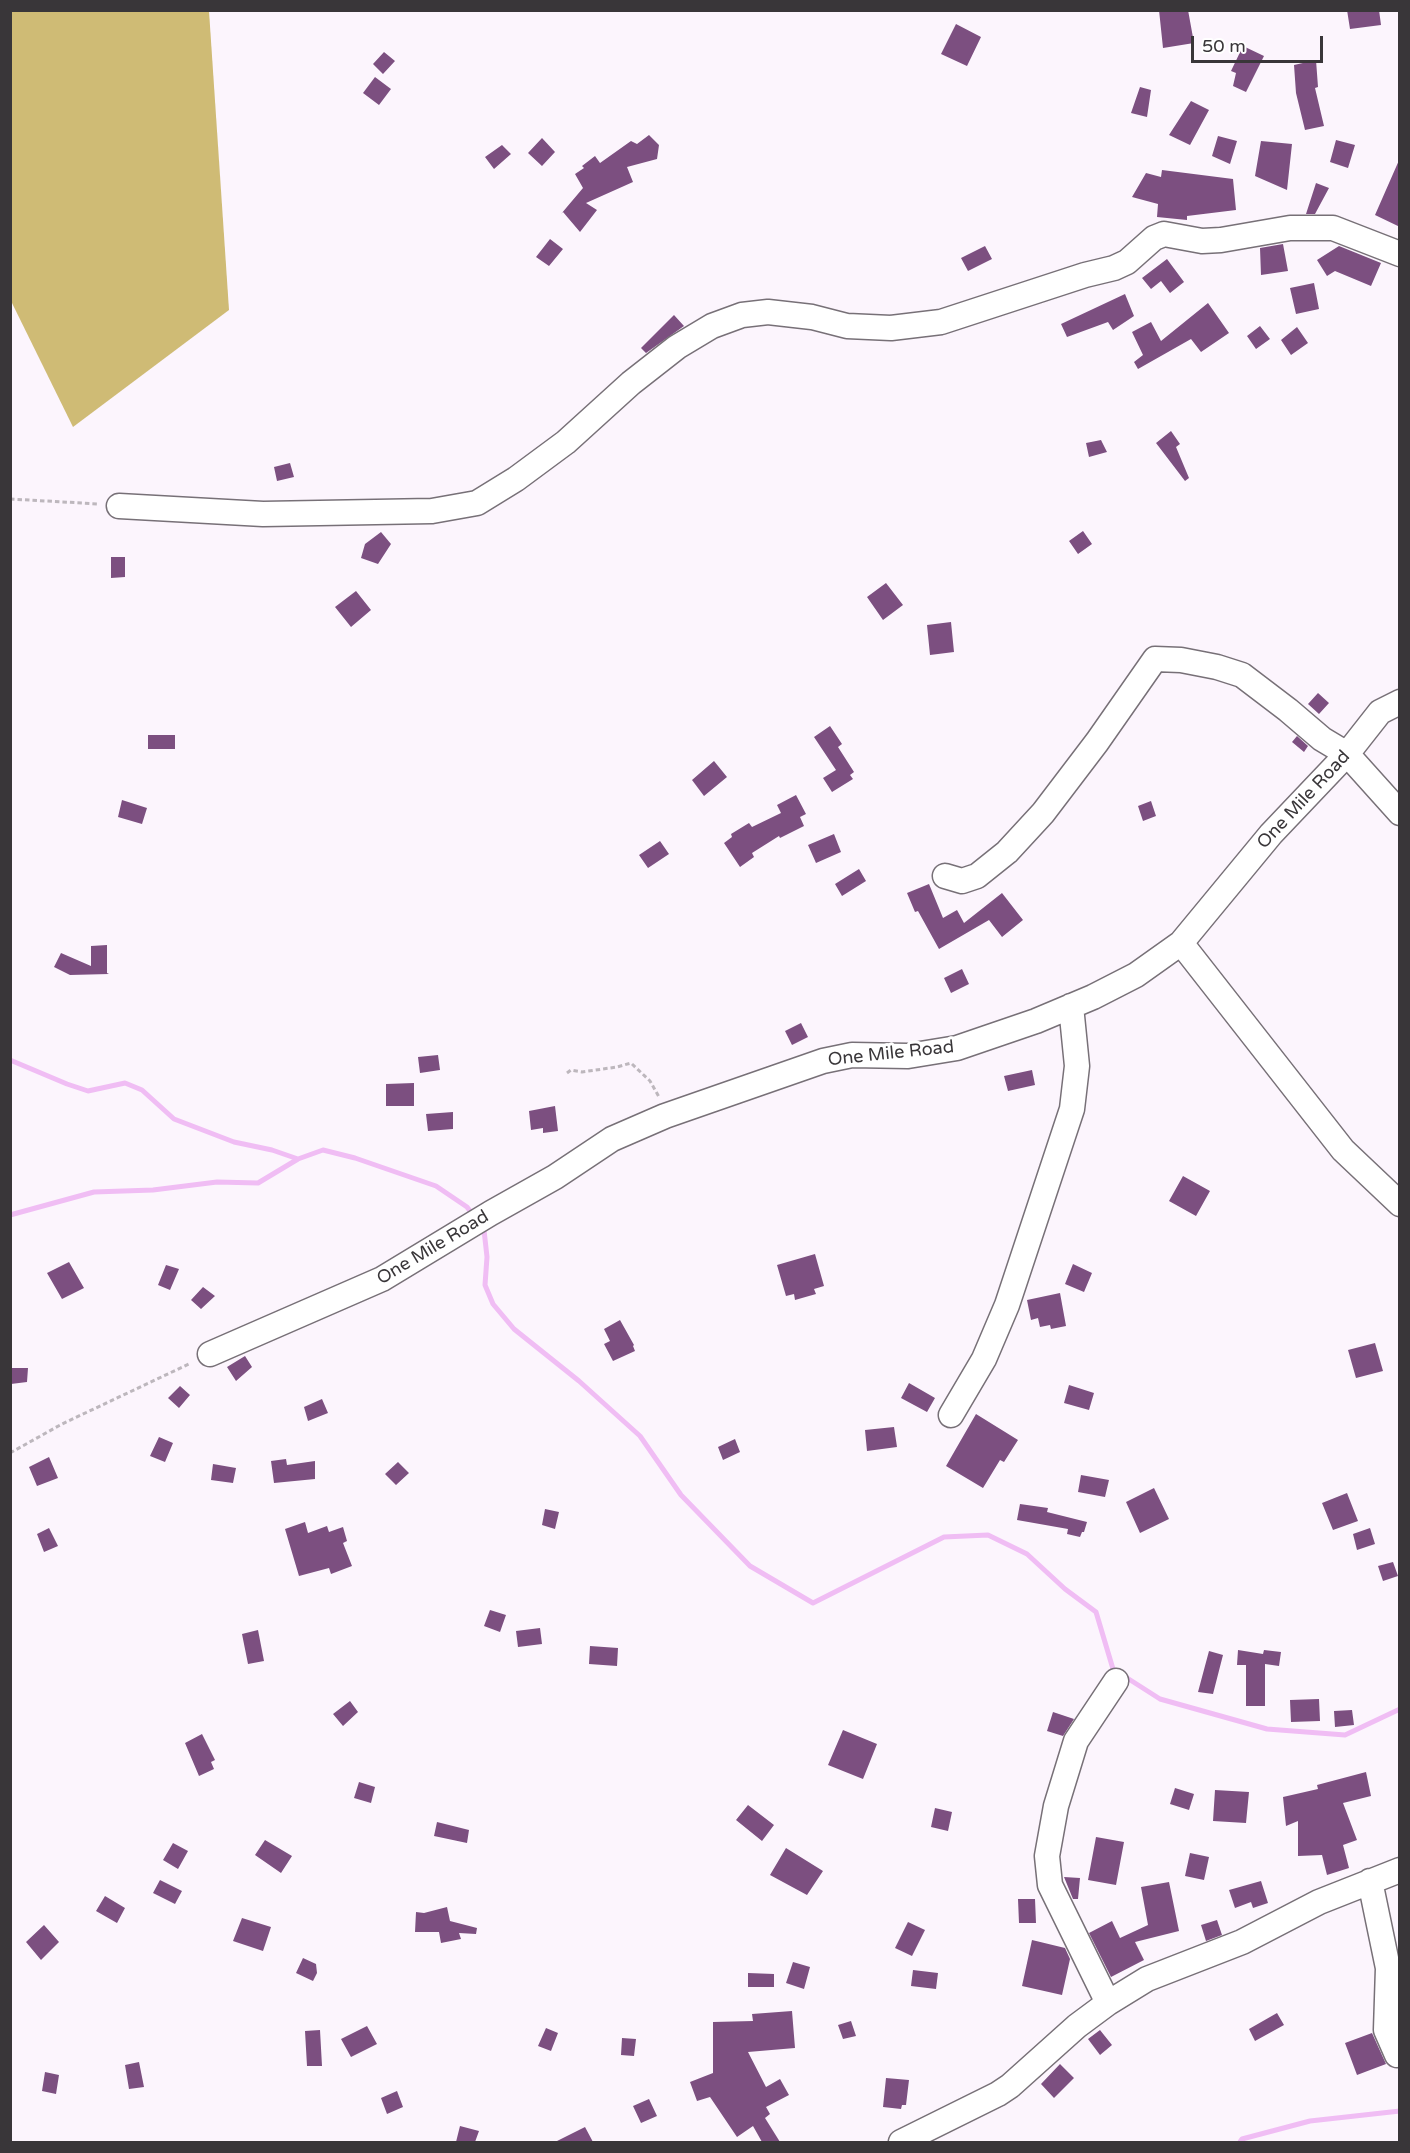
<!DOCTYPE html>
<html>
<head>
<meta charset="utf-8">
<style>
  body { margin:0 }
  #map { position:relative; width:1410px; height:2153px; overflow:hidden; background:#fcf5fd; font-family:"Varela Round",sans-serif }
  canvas { display:block }
  .frame { position:absolute; inset:0; border:12px solid #393639; pointer-events:none }
  .scale { position:absolute; left:1191px; top:36px; width:132px; height:27px; box-sizing:border-box; border:3px solid #393639; border-top:0; padding-left:8px; font-size:18px; line-height:21px; white-space:nowrap; color:#393639; -webkit-text-stroke:4px #fff; paint-order:stroke }
</style>
</head>
<body>
<div id="map">
<canvas width="1410" height="2153"></canvas>
<div class="frame"></div>
<div class="scale">50 m</div>
</div>
<script>
const c = document.querySelector('canvas').getContext('2d');
c.lineJoin = 'round';
function fillPath(path, color) { c.fillStyle = color; c.fill(path, 'evenodd'); }
const poly = rows => new Path2D(rows.map(r => 'M' + r).join(''));
function strokePath(path, color, width, dash) { c.strokeStyle = color; c.lineWidth = width; c.lineCap = dash ? 'butt' : 'round'; c.setLineDash(dash || []); c.stroke(path); }
function label(font, color, halo, rows, align = 'center') {
  c.font = font + ' "Varela Round",sans-serif'; c.lineWidth = 6; c.setLineDash([]); c.textBaseline = 'middle'; c.strokeStyle = halo; c.fillStyle = color; for (const [text, x, y, turn = 0] of rows) {
    c.save(); c.translate(x, y); c.rotate((+turn || 0) * Math.PI / 180); c.textAlign = isNaN(turn) ? turn : align; if (halo) c.strokeText(text, 0, 0); c.fillText(text, 0, 0); c.restore();
  }
}
fillPath(poly([
  [11,10,209,11,229,310,73,427,11,301]
]), '#cfbb75');
strokePath(poly([
  [10,1060,67,1084,88,1091,125,1083,142,1090,174,1119,234,1142,272,1150,298,1159],
  [10,1215,94,1192,153,1190,217,1182,258,1183,298,1159,323,1150,355,1158,436,1186,467,1207,473,1215],
  [480,1225,484,1230,487,1257,485,1285,493,1304,514,1329,579,1381,640,1436,681,1495,750,1566,813,1603,944,1537,988,1535,1027,1554,1065,1589,1096,1612,1113,1669,1160,1699,1267,1729,1345,1735,1400,1709],
  [1240,2142,1242,2139,1310,2121,1400,2111]
]), '#f0bdf4', 5);
fillPath(poly([
  [1159,10,1188,10,1194,43,1163,48],
  [1347,10,1379,10,1381,25,1350,29],
  [956,24,981,37,967,66,941,54],
  [1243,46,1264,56,1246,92,1233,86,1236,73,1231,71],
  [384,52,395,61,383,74,373,64],
  [1316,60,1318,87,1315,88,1324,126,1305,130,1296,93,1294,65],
  [375,77,391,89,379,105,363,93],
  [1140,87,1151,90,1147,117,1131,113],
  [1191,101,1209,110,1190,145,1169,135],
  [649,135,659,145,657,159,627,167,633,182,586,203,597,210,580,232,563,212,561,214,583,188,575,174,584,168,582,166,595,156,600,163,631,141,637,144],
  [1218,136,1237,141,1230,164,1212,156],
  [542,138,555,152,542,166,528,153],
  [1336,140,1355,145,1348,168,1330,162],
  [1261,141,1292,144,1287,190,1255,176],
  [502,145,511,154,494,169,485,157],
  [1400,158,1400,227,1375,215],
  [1162,170,1233,179,1236,210,1187,216,1187,220,1157,217,1158,204,1132,197,1146,173,1161,177],
  [1316,183,1329,188,1315,214,1306,214],
  [550,239,563,249,549,266,536,257],
  [1283,244,1288,271,1261,275,1260,248],
  [985,246,992,259,968,271,961,258],
  [1339,246,1381,263,1371,286,1335,271,1327,276,1317,260],
  [1167,259,1184,282,1170,293,1161,281,1151,289,1142,278],
  [1314,283,1319,309,1296,314,1290,288],
  [1125,294,1134,316,1113,330,1108,322,1067,337,1061,324],
  [1208,303,1229,333,1201,352,1191,339,1138,369,1134,362,1143,355,1132,332,1151,322,1161,341],
  [674,315,684,326,646,353,641,348],
  [1260,326,1270,339,1256,349,1247,336],
  [1297,327,1308,343,1291,355,1281,340],
  [1171,431,1180,444,1176,447,1189,478,1185,481,1156,443],
  [1101,440,1107,452,1089,457,1086,443],
  [290,463,294,477,277,481,274,467],
  [1083,531,1092,544,1078,554,1069,541],
  [381,532,391,544,378,564,361,558,365,544],
  [111,557,125,557,125,577,111,578],
  [886,583,903,605,883,620,867,597],
  [356,591,371,610,351,627,335,607],
  [951,622,954,652,930,655,927,625],
  [1318,693,1329,703,1319,714,1308,704],
  [830,726,842,744,838,747,854,772,850,775,853,779,832,792,823,778,836,770,814,737],
  [148,735,175,735,175,749,148,749],
  [1297,736,1308,746,1304,752,1292,742],
  [714,761,727,777,704,796,692,780],
  [796,795,806,814,800,817,804,826,780,838,779,836,752,853,754,857,740,867,724,843,732,837,731,834,749,823,752,827,781,813,777,805],
  [122,800,147,808,142,824,118,817],
  [1151,801,1156,816,1143,821,1138,806],
  [834,834,841,852,816,863,808,845],
  [660,841,669,854,648,868,639,855],
  [859,869,866,881,842,896,835,884],
  [929,884,943,918,957,910,964,923,1002,893,1023,920,1002,937,989,920,939,949,918,911,915,912,907,893],
  [107,945,107,973,109,974,70,975,54,967,61,953,91,966,91,946],
  [962,969,969,984,951,993,944,978],
  [801,1023,808,1037,792,1045,785,1031],
  [438,1055,440,1070,420,1073,418,1057],
  [1032,1070,1035,1085,1008,1091,1004,1076],
  [414,1083,414,1106,386,1106,386,1084],
  [555,1106,558,1131,543,1133,543,1128,531,1130,529,1111],
  [453,1112,453,1129,428,1131,426,1114],
  [1183,1176,1210,1191,1196,1216,1169,1201],
  [815,1254,824,1286,814,1289,816,1294,795,1300,794,1294,786,1296,777,1265],
  [69,1262,84,1288,62,1299,47,1273],
  [1073,1264,1092,1273,1084,1292,1065,1284],
  [166,1265,179,1269,170,1290,158,1285],
  [203,1287,215,1296,201,1309,191,1300],
  [1060,1293,1066,1326,1051,1329,1050,1325,1040,1327,1038,1318,1031,1320,1027,1300],
  [620,1320,634,1345,633,1346,635,1351,613,1361,604,1344,610,1341,604,1329],
  [1375,1343,1383,1371,1356,1378,1348,1350],
  [245,1356,252,1367,236,1381,227,1367],
  [12,1368,28,1368,27,1382,11,1384],
  [909,1383,935,1398,927,1412,901,1398],
  [1069,1385,1094,1393,1089,1410,1064,1403],
  [180,1386,190,1395,179,1408,168,1398],
  [322,1399,328,1413,308,1421,304,1407],
  [976,1414,1018,1440,1004,1462,1000,1460,983,1488,946,1466],
  [894,1427,897,1447,867,1451,865,1430],
  [159,1437,173,1443,165,1462,150,1456],
  [735,1439,740,1452,723,1460,718,1447],
  [49,1457,58,1478,37,1486,29,1467],
  [286,1459,287,1465,315,1461,315,1479,274,1483,271,1461],
  [398,1462,409,1473,396,1485,385,1474],
  [213,1464,236,1468,233,1483,211,1480],
  [1081,1475,1109,1480,1105,1497,1078,1492],
  [1154,1488,1169,1519,1140,1533,1126,1502],
  [1347,1493,1358,1521,1333,1530,1322,1503],
  [1020,1504,1048,1508,1047,1512,1087,1522,1084,1532,1082,1532,1080,1537,1067,1534,1068,1529,1017,1520],
  [545,1509,559,1512,555,1529,542,1525],
  [305,1522,308,1533,327,1526,329,1532,343,1527,347,1541,343,1543,352,1566,331,1574,329,1568,299,1576,285,1529],
  [49,1528,58,1546,44,1552,37,1534],
  [1370,1528,1375,1544,1357,1550,1353,1534],
  [1393,1562,1398,1576,1383,1581,1378,1566],
  [490,1610,506,1615,500,1632,484,1626],
  [540,1628,542,1644,518,1647,516,1631],
  [258,1630,264,1661,248,1664,242,1634],
  [590,1646,618,1648,617,1666,589,1664],
  [1238,1650,1263,1654,1264,1650,1281,1652,1279,1666,1265,1664,1265,1706,1246,1706,1246,1665,1237,1665],
  [1209,1651,1223,1655,1213,1694,1198,1692],
  [1319,1699,1320,1721,1291,1722,1290,1700],
  [350,1701,358,1712,343,1726,333,1714],
  [1352,1710,1354,1725,1335,1727,1334,1711],
  [1053,1712,1074,1719,1063,1736,1047,1731],
  [843,1730,877,1744,863,1779,828,1765],
  [202,1734,215,1760,211,1762,214,1769,199,1776,185,1743],
  [1366,1772,1371,1796,1343,1803,1357,1840,1343,1845,1349,1868,1327,1875,1322,1855,1298,1856,1298,1821,1286,1826,1283,1797,1318,1789,1317,1785],
  [359,1782,375,1787,371,1803,354,1798],
  [1175,1788,1194,1794,1189,1810,1170,1804],
  [1215,1790,1249,1792,1246,1823,1213,1821],
  [748,1805,774,1825,762,1841,736,1820],
  [935,1808,952,1812,948,1831,931,1827],
  [437,1822,469,1830,467,1843,434,1836],
  [1096,1837,1124,1842,1116,1885,1088,1880],
  [265,1840,292,1856,281,1873,255,1855],
  [173,1843,188,1851,178,1869,163,1860],
  [786,1848,823,1871,807,1895,770,1875],
  [1190,1853,1209,1857,1204,1880,1185,1876],
  [1064,1877,1080,1878,1078,1899,1073,1899],
  [160,1880,182,1891,175,1904,153,1893],
  [1261,1881,1268,1903,1253,1908,1251,1902,1235,1908,1229,1890],
  [1169,1882,1179,1931,1135,1942,1144,1960,1111,1977,1089,1933,1112,1921,1120,1938,1148,1925,1141,1887],
  [105,1896,125,1908,117,1923,96,1911],
  [1018,1899,1035,1899,1036,1923,1019,1923],
  [447,1907,450,1921,477,1928,476,1934,459,1933,461,1939,441,1943,439,1932,415,1932,416,1912,424,1913],
  [242,1918,271,1927,263,1951,233,1941],
  [1217,1920,1222,1935,1206,1941,1201,1925],
  [908,1922,925,1930,912,1956,895,1948],
  [44,1925,59,1942,41,1960,26,1942],
  [1032,1940,1065,1948,1070,1959,1062,1995,1022,1986],
  [303,1958,316,1964,317,1973,313,1981,296,1973],
  [793,1962,810,1967,804,1989,786,1983],
  [913,1970,938,1973,936,1989,911,1986],
  [748,1973,774,1974,774,1987,748,1987],
  [792,2011,795,2048,748,2052,766,2087,780,2079,789,2095,766,2107,770,2114,765,2118,780,2142,762,2142,753,2126,737,2137,710,2097,697,2101,690,2082,713,2073,713,2022,753,2021,752,2014],
  [1277,2013,1284,2025,1255,2041,1249,2029],
  [851,2021,856,2036,843,2039,838,2025],
  [367,2026,377,2044,351,2057,341,2039],
  [546,2028,558,2033,551,2051,538,2046],
  [320,2030,322,2066,307,2066,305,2031],
  [1100,2030,1112,2045,1100,2055,1088,2039],
  [1372,2033,1386,2064,1357,2075,1345,2043],
  [622,2038,636,2039,634,2056,621,2055],
  [139,2062,144,2087,129,2089,125,2065],
  [1060,2064,1074,2078,1054,2098,1041,2084],
  [45,2072,59,2075,56,2094,42,2091],
  [886,2078,909,2080,906,2105,902,2105,901,2109,883,2107],
  [397,2091,403,2107,387,2114,381,2098],
  [649,2099,657,2116,641,2123,633,2106],
  [460,2126,479,2131,475,2142,456,2142],
  [585,2127,593,2142,555,2142]
]), '#7c4f80');
const minor = poly([
  [119,506,263,514,432,511,477,503,516,479,566,442,631,383,677,347,712,326,742,315,768,312,812,317,847,326,891,328,941,322,1085,275,1114,268,1127,262,1154,238,1164,234,1202,241,1221,240,1290,228,1333,228,1400,254],
  [945,876,962,881,977,876,1007,852,1043,813,1097,742,1155,659,1181,660,1217,667,1242,675,1288,710,1322,739,1347,754,1400,813],
  [1181,943,1343,1150,1400,1204],
  [210,1354,382,1279,491,1213,555,1177,612,1139,665,1116,823,1061,852,1055,908,1056,957,1048,1036,1021,1093,997,1136,975,1181,943,1271,834,1347,754,1380,712,1400,702],
  [951,1415,984,1359,1007,1305,1072,1109,1077,1066,1071,1006],
  [1370,1881,1388,1968,1386,2030,1397,2055],
  [1108,2003,1050,1885,1047,1856,1056,1806,1076,1741,1116,1681],
  [901,2142,998,2094,1010,2086,1077,2026,1108,2003,1147,1979,1242,1942,1319,1902,1400,1870]
]);
strokePath(minor, '#777077', 27);
strokePath(poly([
  [10,499,99,504],
  [567,1073,571,1070,582,1072,617,1067,631,1063,650,1081,659,1097],
  [10,1453,62,1424,191,1363]
]), '#bdb7bd', 3, [4.5, 3]);
strokePath(minor, '#fff', 24);
label('18px', '#393639', '#fff', [
  ["One Mile Road",1304,800,-47],
  ["One Mile Road",891,1054,-6],
  ["One Mile Road",433,1248,-31]
]);
</script>
</body>
</html>
